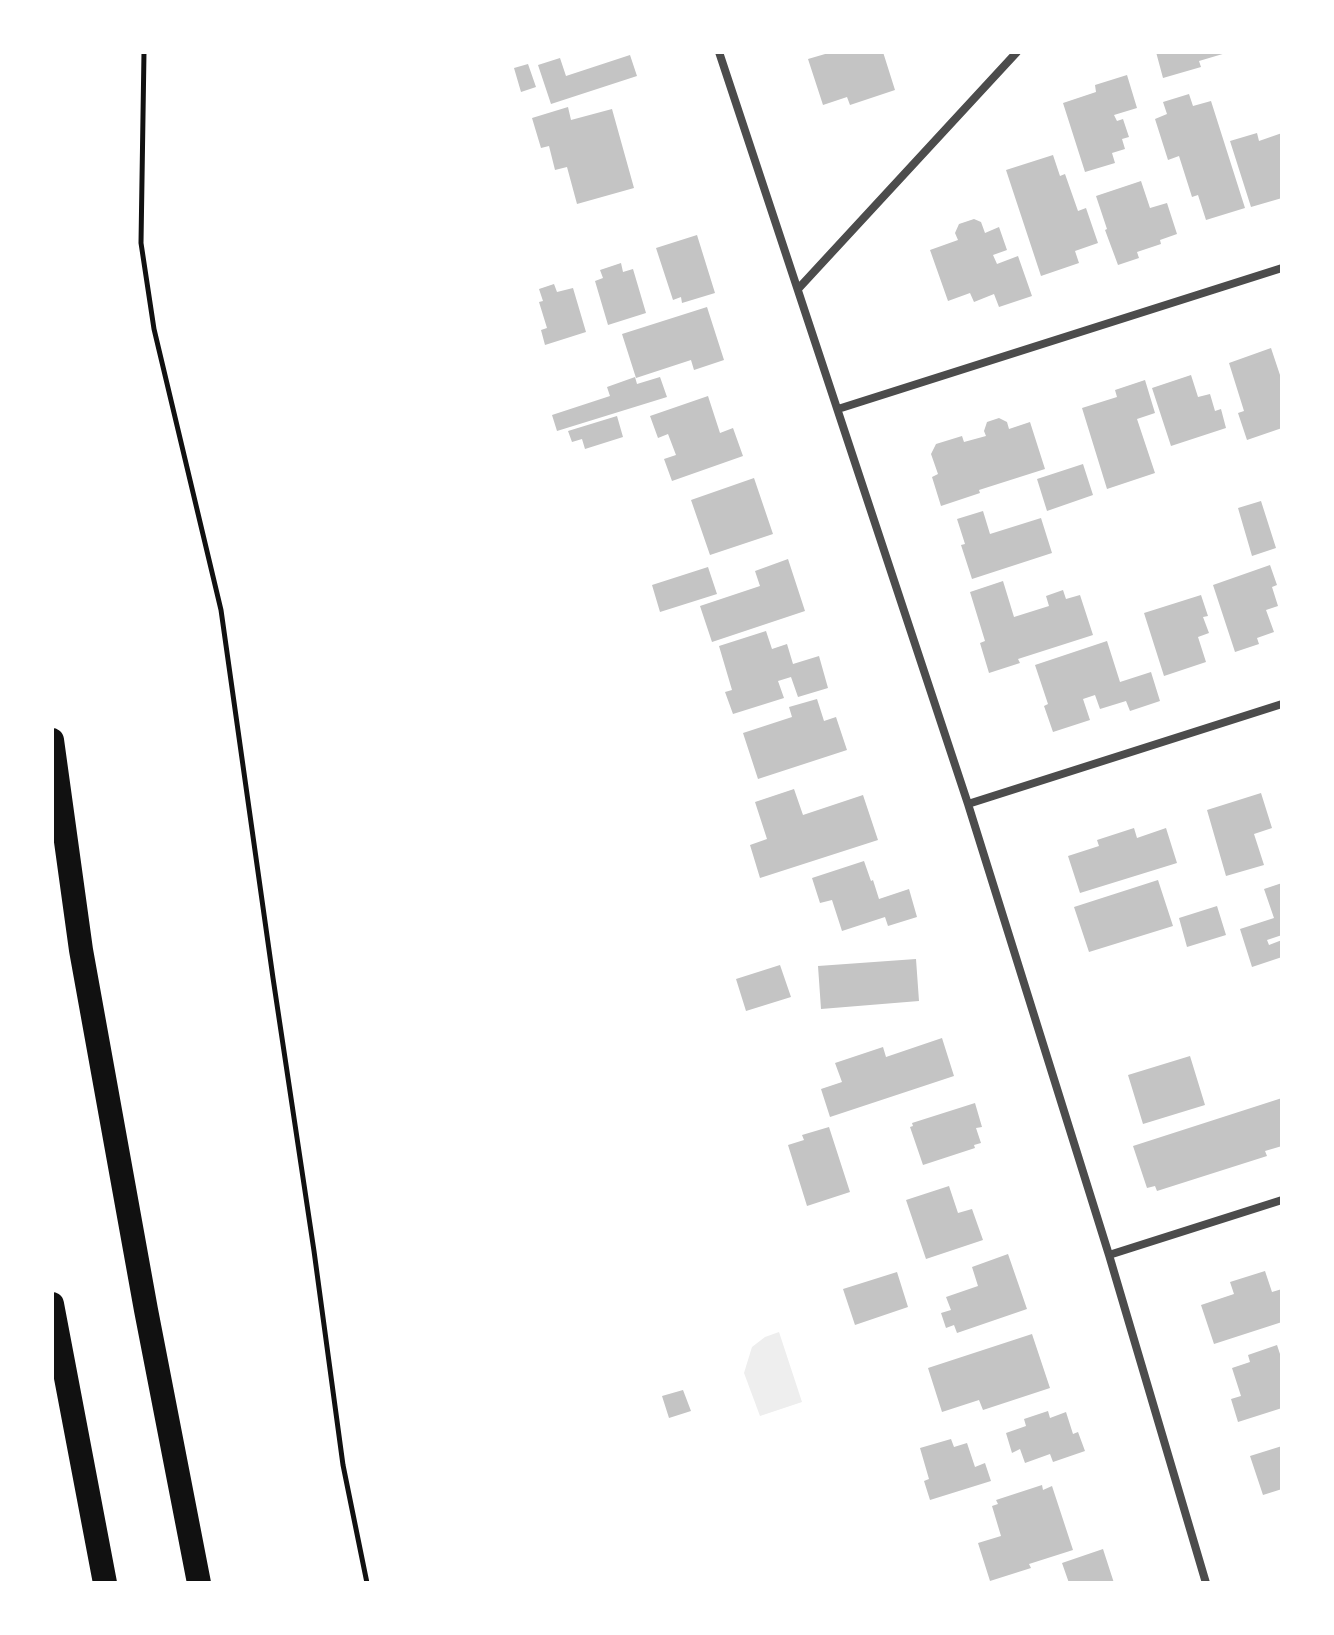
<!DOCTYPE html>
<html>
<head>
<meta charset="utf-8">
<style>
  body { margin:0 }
  #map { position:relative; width:1334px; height:1635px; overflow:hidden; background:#fff; font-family:"Noto Serif",serif }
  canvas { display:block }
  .frame { position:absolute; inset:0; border:54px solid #fff; pointer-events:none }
</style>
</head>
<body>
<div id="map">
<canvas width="1334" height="1635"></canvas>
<div class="frame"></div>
</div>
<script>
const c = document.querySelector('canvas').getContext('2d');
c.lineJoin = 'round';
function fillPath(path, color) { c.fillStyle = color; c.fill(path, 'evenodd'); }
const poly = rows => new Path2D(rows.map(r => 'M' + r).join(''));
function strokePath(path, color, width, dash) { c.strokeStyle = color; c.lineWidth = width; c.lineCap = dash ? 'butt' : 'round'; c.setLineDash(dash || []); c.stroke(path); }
fillPath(poly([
  [779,1332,802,1402,760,1416,744,1373,752,1347,765,1337]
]), '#eee');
fillPath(poly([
  [832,52,883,52,895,90,850,105,847,97,823,105,808,59],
  [1156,52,1226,52,1226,53,1199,61,1201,67,1163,78],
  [630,55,637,76,551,104,538,65,560,58,566,76],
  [528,64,536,87,521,92,514,68],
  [1127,75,1137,108,1114,115,1117,121,1123,119,1129,137,1122,139,1125,149,1112,153,1115,163,1085,172,1063,103,1096,92,1095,85],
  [1189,94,1193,106,1211,101,1245,208,1206,220,1198,195,1192,197,1179,156,1168,160,1155,119,1167,114,1163,102],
  [568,107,571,120,612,109,634,188,577,204,567,167,555,170,549,146,541,148,532,118],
  [1257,133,1259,141,1282,133,1282,198,1251,207,1230,141],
  [1053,155,1060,176,1065,174,1078,211,1086,208,1098,243,1075,251,1079,263,1041,276,1006,170],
  [1141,181,1150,208,1167,203,1177,234,1160,240,1161,244,1137,252,1139,258,1118,265,1105,230,1107,229,1096,196],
  [974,219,981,222,985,233,999,227,1007,250,993,255,997,264,1018,256,1032,296,999,307,994,294,974,302,970,293,948,301,930,250,958,240,955,233,959,224],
  [697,235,715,293,682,303,681,297,673,300,656,248],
  [621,263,623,272,633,269,646,313,608,325,595,281,603,278,600,270],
  [554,284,557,292,573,288,586,332,545,345,541,330,547,328,539,302,543,301,539,289],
  [707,307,724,360,694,370,691,360,636,378,622,334],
  [1271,348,1282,381,1282,428,1247,440,1238,413,1244,411,1229,363],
  [1191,375,1198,397,1210,394,1215,411,1221,409,1226,428,1171,446,1152,388],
  [635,377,637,384,660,377,667,397,557,431,552,415,610,396,607,387],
  [1145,380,1155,413,1137,419,1155,473,1107,489,1082,408,1117,397,1115,390],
  [708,396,720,433,733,428,743,456,672,481,664,459,676,455,668,434,658,438,650,416],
  [617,416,623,437,585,449,582,439,572,442,568,431],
  [999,418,1007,422,1009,429,1030,422,1045,469,979,490,980,493,941,506,932,477,938,474,931,454,936,444,962,436,964,442,986,436,984,431,987,422],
  [1083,464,1093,495,1047,511,1037,479],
  [754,478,773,534,710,555,691,500],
  [1261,501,1276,548,1252,556,1238,508],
  [983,511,990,534,1041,518,1052,553,972,579,961,545,965,544,957,519],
  [788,559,805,611,712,642,700,606,760,586,755,571],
  [1270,565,1277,585,1272,587,1278,606,1266,610,1274,632,1257,638,1259,644,1235,652,1213,585],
  [708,567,717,594,660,612,652,585],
  [1003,581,1014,617,1049,606,1046,596,1063,590,1066,599,1080,595,1093,635,1018,659,1020,663,989,673,980,643,985,641,970,592],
  [1201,595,1208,616,1203,617,1209,633,1198,637,1206,662,1164,676,1144,613],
  [766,631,772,649,787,644,793,664,819,656,828,688,798,697,791,677,778,681,784,698,733,714,725,692,732,690,719,646],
  [1107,641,1120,682,1151,672,1160,701,1130,711,1126,701,1100,709,1095,695,1083,699,1090,720,1053,732,1044,706,1048,704,1035,665],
  [817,699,824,721,836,717,847,750,758,779,743,733,792,717,789,707],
  [794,789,803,815,863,795,878,840,760,878,750,845,767,839,755,802],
  [1261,793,1272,828,1254,834,1264,865,1226,876,1207,810],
  [1134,828,1137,838,1166,828,1177,863,1080,893,1068,856,1099,846,1097,840],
  [864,861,871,881,873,880,879,899,909,889,917,917,888,926,885,917,842,931,832,900,820,903,812,878],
  [1158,880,1173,926,1089,952,1074,907],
  [1282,883,1282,935,1267,940,1269,945,1282,940,1282,957,1252,967,1240,929,1274,918,1264,889],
  [1217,906,1226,935,1187,947,1179,918],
  [916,959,919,1001,821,1009,818,966],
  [780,965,791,997,746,1011,736,979],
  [942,1038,954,1076,830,1117,821,1089,842,1082,835,1063,883,1047,886,1057],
  [1190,1056,1205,1105,1143,1124,1128,1075],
  [1282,1098,1282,1146,1265,1151,1267,1156,1157,1191,1155,1186,1147,1188,1133,1146],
  [975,1103,982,1127,976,1128,981,1143,974,1145,975,1148,923,1165,910,1127,913,1126,912,1123],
  [829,1127,850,1192,807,1206,788,1145,804,1140,802,1135],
  [949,1186,958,1213,972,1209,983,1240,926,1259,906,1200],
  [1008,1254,1027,1309,957,1333,954,1325,946,1328,941,1313,951,1310,946,1297,978,1286,972,1267],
  [1265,1271,1272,1292,1282,1289,1282,1322,1214,1344,1201,1305,1234,1294,1230,1282],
  [897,1272,908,1307,855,1325,843,1289],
  [1032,1334,1050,1388,983,1410,979,1400,942,1412,928,1368],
  [1277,1345,1282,1360,1282,1408,1238,1422,1231,1399,1241,1396,1232,1368,1250,1362,1248,1355],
  [683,1390,691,1411,669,1418,662,1396],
  [1048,1411,1050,1418,1066,1412,1073,1434,1078,1432,1085,1451,1053,1462,1050,1454,1025,1463,1020,1449,1012,1453,1006,1433,1026,1426,1024,1419],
  [951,1439,954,1447,967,1443,975,1467,985,1463,991,1481,930,1500,924,1481,929,1479,920,1448],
  [1282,1446,1282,1489,1263,1495,1250,1456],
  [1042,1485,1043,1490,1052,1486,1073,1550,1029,1564,1031,1568,990,1581,978,1543,1001,1536,992,1506,998,1504,996,1500],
  [1103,1549,1114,1583,1069,1583,1062,1563]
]), '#c4c4c4');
strokePath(poly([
  [144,52,141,243,154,329,221,610,273,978,314,1251,343,1465,367,1583]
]), '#111', 5);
strokePath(poly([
  [719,52,968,804,1109,1255,1206,1583],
  [798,289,1017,52],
  [838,409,1282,268],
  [968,804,1282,704],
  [1109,1255,1282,1200]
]), '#4c4c4c', 8);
strokePath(poly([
  [52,740,81,950,146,1310,199,1583],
  [52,1304,105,1583]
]), '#111', 24);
</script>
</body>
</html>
